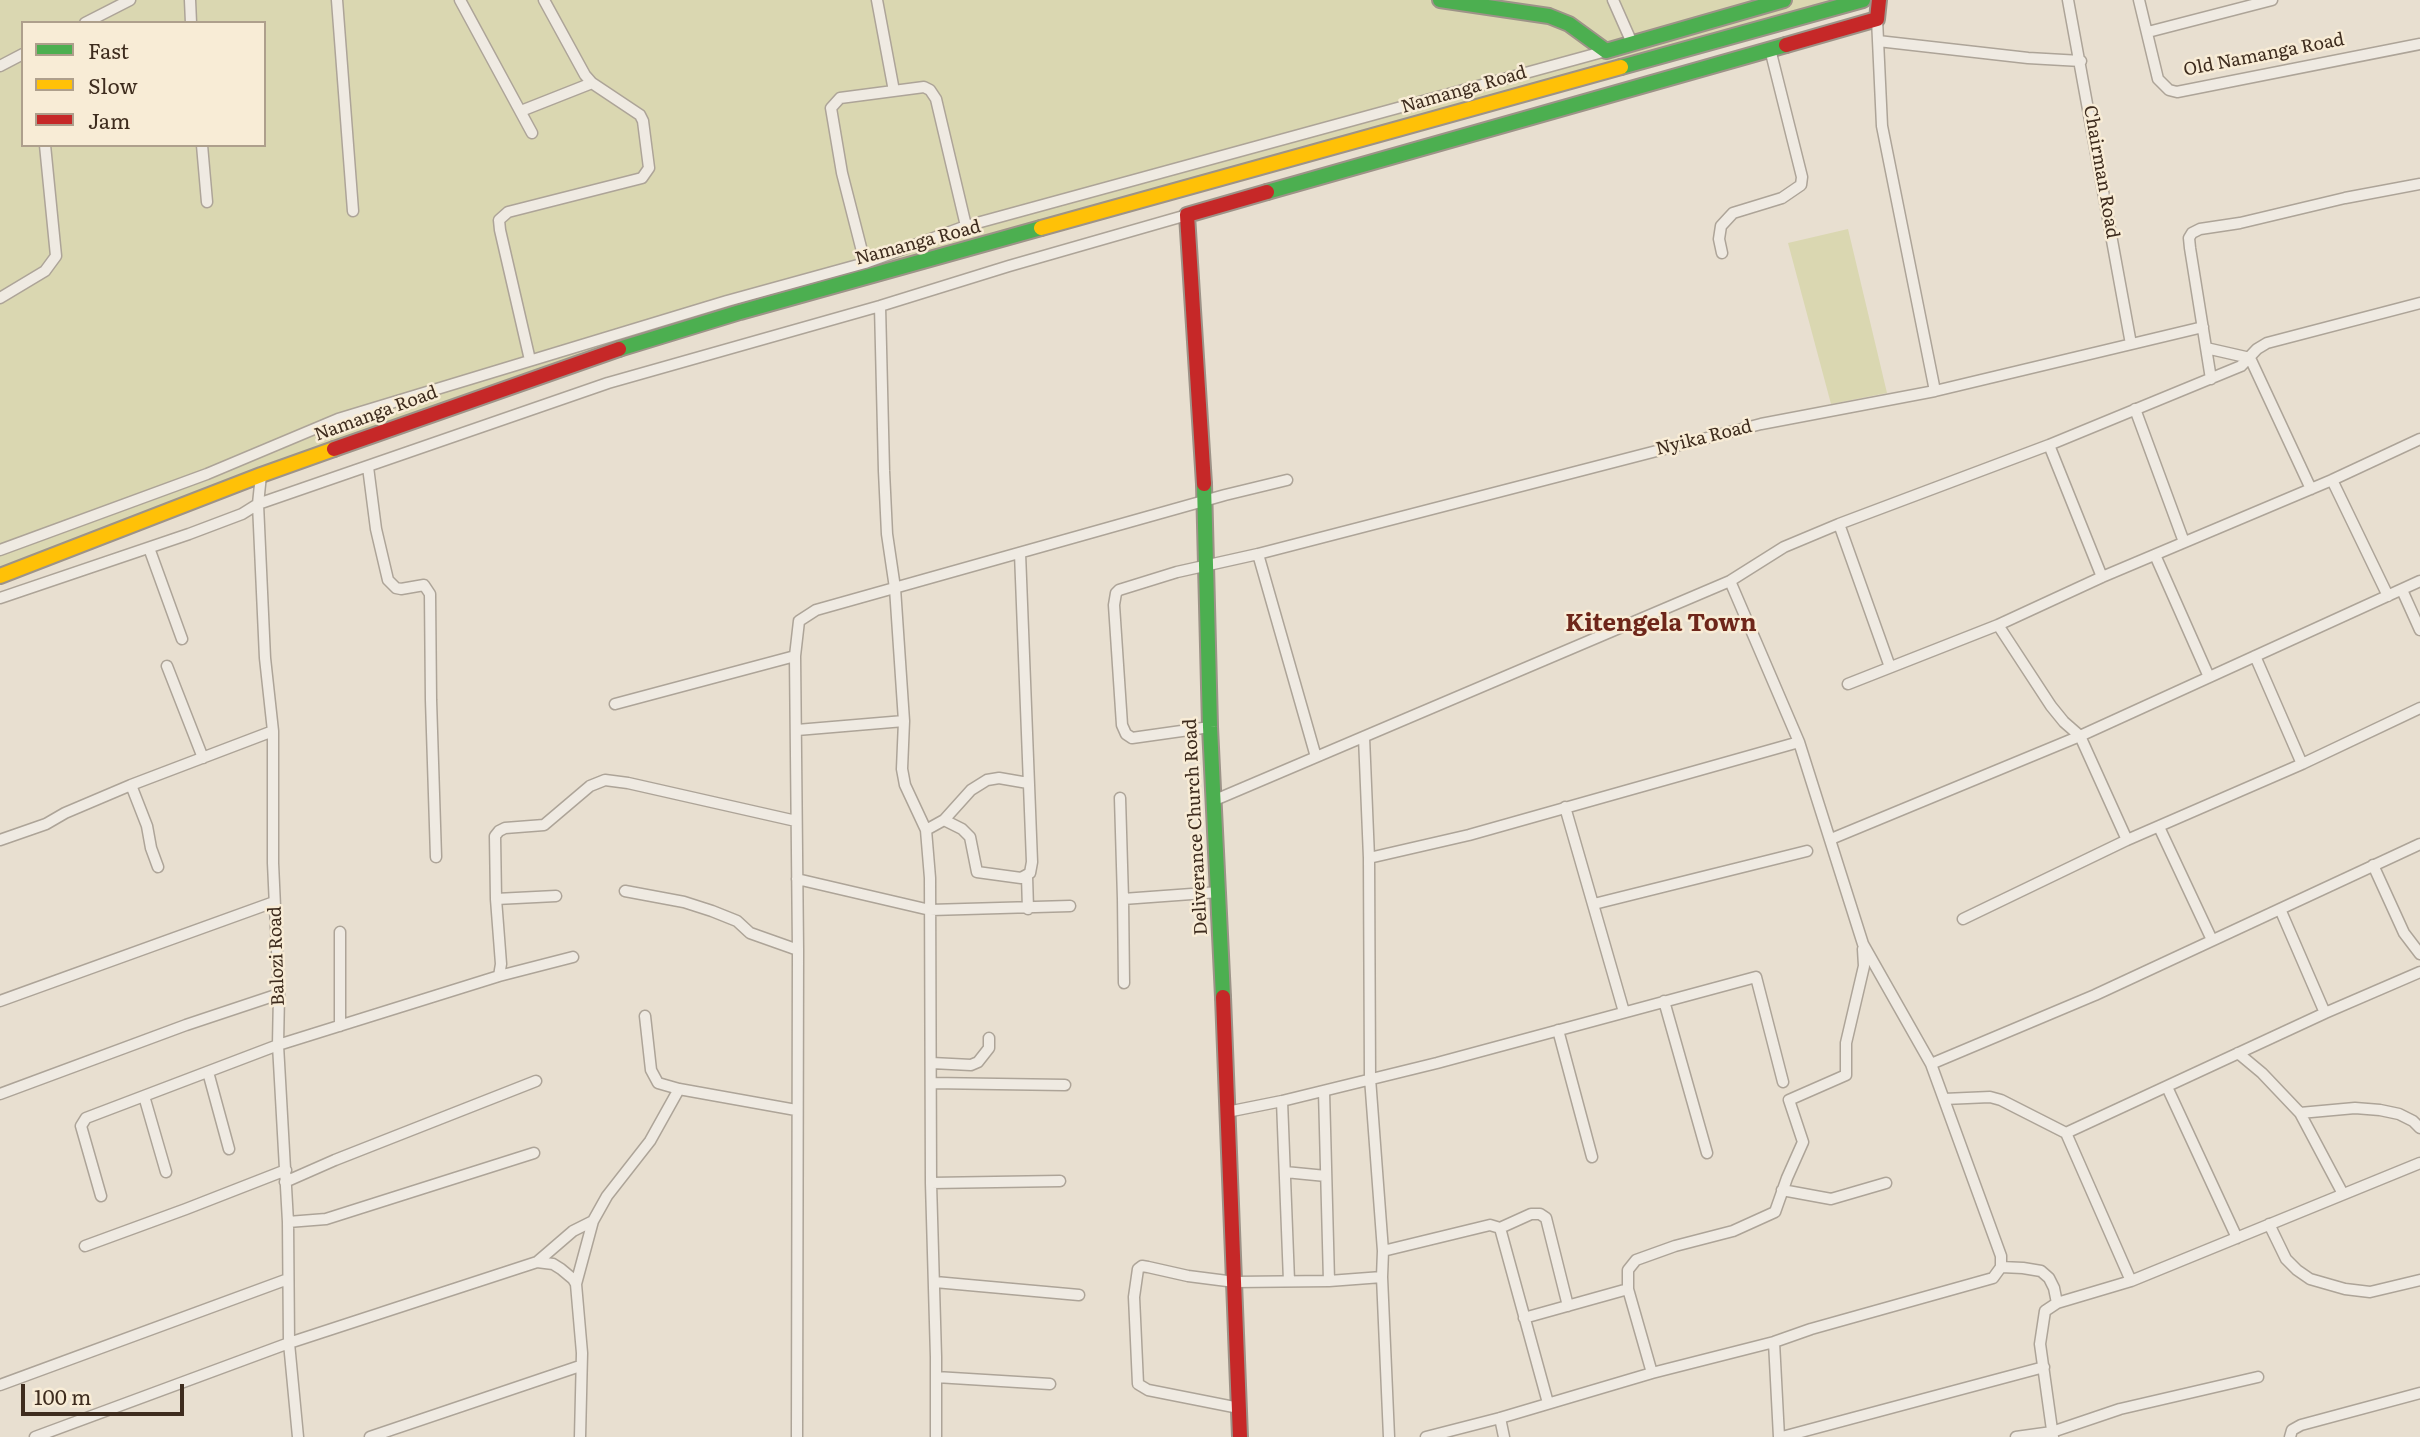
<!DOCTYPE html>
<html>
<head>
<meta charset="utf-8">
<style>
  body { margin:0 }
  #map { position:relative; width:2420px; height:1437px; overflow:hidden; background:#e8dfd0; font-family:Literata,serif }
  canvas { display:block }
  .legend { position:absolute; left:21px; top:21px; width:245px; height:126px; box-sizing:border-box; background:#f8ecd6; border:2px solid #ae9f8c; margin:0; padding:9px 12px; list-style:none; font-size:21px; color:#3e2c1e }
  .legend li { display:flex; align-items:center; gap:14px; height:35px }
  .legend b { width:35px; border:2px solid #ae9f8c }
  .scale { position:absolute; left:21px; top:1384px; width:163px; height:32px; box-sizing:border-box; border:4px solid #3e2c1e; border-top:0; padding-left:9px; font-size:21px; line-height:24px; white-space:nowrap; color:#3e2c1e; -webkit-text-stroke:5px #f8ecd6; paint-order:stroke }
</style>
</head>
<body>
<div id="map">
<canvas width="2420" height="1437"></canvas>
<ul class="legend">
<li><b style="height:9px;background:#4caf50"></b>Fast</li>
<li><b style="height:9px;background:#ffc107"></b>Slow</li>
<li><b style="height:9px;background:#c62828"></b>Jam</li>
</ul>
<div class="scale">100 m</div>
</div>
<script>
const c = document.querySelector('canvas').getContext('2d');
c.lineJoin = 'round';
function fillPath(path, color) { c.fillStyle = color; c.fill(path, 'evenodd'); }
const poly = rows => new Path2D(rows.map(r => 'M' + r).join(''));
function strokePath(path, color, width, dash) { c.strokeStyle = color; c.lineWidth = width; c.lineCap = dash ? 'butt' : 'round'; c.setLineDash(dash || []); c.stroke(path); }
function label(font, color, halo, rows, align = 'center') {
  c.font = font + ' Literata,serif'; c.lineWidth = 5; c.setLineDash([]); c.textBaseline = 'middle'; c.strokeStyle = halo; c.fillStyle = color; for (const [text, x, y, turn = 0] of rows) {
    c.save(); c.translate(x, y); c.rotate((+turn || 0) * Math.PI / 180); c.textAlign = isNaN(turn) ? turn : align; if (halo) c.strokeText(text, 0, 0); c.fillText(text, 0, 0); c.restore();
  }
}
fillPath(poly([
  [0,0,1863,0,740,312,0,573],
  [23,23,264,23,264,145,23,145],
  [1848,229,1887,393,1831,404,1788,243]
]), '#dad7b1');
const street = poly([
  [190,0,191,23],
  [337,0,353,211],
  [460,0,532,133],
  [877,0,894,91],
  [1613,0,1632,43],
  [2068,0,2131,344],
  [2139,0,2158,79,2169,90,2177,92,2420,44],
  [1877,19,1882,126,1935,391],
  [85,23,130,0],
  [2148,32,2272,0],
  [1878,41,2028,58,2081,61],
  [0,66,23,54],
  [521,111,592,83],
  [202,145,207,202],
  [1722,253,1719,239,1721,226,1733,213,1782,198,1801,185,1802,177,1770,49],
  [865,263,842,173,831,108,840,98,924,87,930,90,936,99,966,226],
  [0,298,45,271,56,256,45,145],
  [880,306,884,471,887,534,895,588,904,721,902,769,905,785,926,830],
  [2206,348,2250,358,2311,489],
  [530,360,500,230,499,220,508,212,642,178,649,168,643,121,640,115,592,83,585,75,544,0],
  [2211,379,2190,248,2189,238,2192,233,2200,229,2240,223,2345,198,2420,184],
  [2135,409,2184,542],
  [2049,445,2102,577],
  [368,467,376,529,388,580,396,588,401,589,424,585,430,594,431,700,436,857],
  [261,475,258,504,265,658,273,731,273,863,279,994,278,1045,288,1222,289,1343,298,1437],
  [2332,480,2388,596],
  [1839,524,1890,667],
  [149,548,182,639],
  [0,550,207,474,338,419,727,301,865,263,966,226,1606,51],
  [1258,554,1316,757],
  [2155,555,2209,677],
  [2402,590,2420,630],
  [0,598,189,534,242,514,258,504,608,383,880,306,1009,266,1187,215],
  [1998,625,2051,706,2064,722,2080,736,2127,840],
  [2255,656,2302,764],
  [167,666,203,758],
  [1848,684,1998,625,2102,577,2332,480,2420,439],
  [615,704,795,656],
  [1210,727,1132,738,1126,734,1122,725,1114,605,1116,593,1119,590,1177,572,1258,554,1761,424,1935,391,2203,327],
  [797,730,904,721],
  [1364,737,1369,858,1370,1078,1383,1251,1382,1277,1389,1437],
  [131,785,273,731],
  [1120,798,1123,899,1219,892],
  [1215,800,1730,581,1784,547,1839,524,2049,445,2241,366,2257,349,2267,343,2420,303],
  [1565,807,1624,1012],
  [944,820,962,829,970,837,977,872,1021,878,1030,873,1032,862,1020,553],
  [2159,827,2212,940],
  [1831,839,2080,736,2420,581],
  [0,840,46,824,65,813,131,785,147,826,151,848,158,867],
  [1369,858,1469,835,1799,742],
  [2373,865,2404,933,2420,954],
  [1027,876,1028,909],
  [797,879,930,910,1070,906],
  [625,891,684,902,712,911,737,921,750,933,798,950],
  [496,899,556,896],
  [1123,899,1124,983],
  [1594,904,1807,851],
  [2280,909,2325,1013,2420,972],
  [1963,919,2127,840,2302,764,2420,708],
  [499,976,573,957],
  [0,1001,274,902],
  [1664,1001,1707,1153],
  [645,1016,651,1070,658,1083,679,1089,796,1110],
  [340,1026,340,932],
  [1558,1030,1592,1157],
  [2238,1053,2262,1073,2300,1113,2343,1194],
  [932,1063,971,1065,978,1062,989,1048,989,1038],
  [1931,1064,2095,995,2420,844],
  [208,1072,229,1149],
  [931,1083,1065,1085],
  [2167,1087,2237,1238],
  [1324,1091,1329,1281],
  [0,1094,186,1025,279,994],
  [144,1096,166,1172],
  [1944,1099,1990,1097,2001,1100,2066,1133,2325,1013],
  [1282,1101,1289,1281],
  [1227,1112,1282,1101,1437,1063,1756,977,1783,1082],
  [2300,1113,2355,1108,2380,1110,2399,1114,2413,1121,2420,1128],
  [2066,1133,2131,1281],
  [1285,1172,1326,1176],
  [285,1182,335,1160,536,1081],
  [931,1183,1060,1181],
  [1782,1190,1831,1199,1886,1183],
  [101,1196,81,1126,86,1118,278,1045,499,976,501,964,496,899,495,836,499,831,505,828,544,825,590,786,605,780,628,783,796,821],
  [288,1222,326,1219,534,1153],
  [2269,1224,2286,1259,2297,1270,2310,1279,2345,1289,2370,1292,2420,1280],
  [1500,1228,1531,1214,1540,1214,1546,1218,1568,1306],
  [85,1246,186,1209,286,1170],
  [1383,1251,1490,1225,1500,1228,1548,1403],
  [537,1262,553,1264,561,1269,573,1279,576,1284,582,1353,580,1437],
  [2001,1267,2023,1268,2041,1271,2049,1278,2054,1288,2057,1303],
  [935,1282,1079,1295],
  [576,1284,593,1221,607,1196,650,1141,679,1089],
  [1524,1318,1628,1289],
  [1774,1342,1779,1437],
  [1652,1373,1628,1289,1628,1270,1636,1260,1675,1246,1733,1231,1775,1212,1787,1178,1803,1142,1789,1100,1846,1075,1846,1043,1864,966,1863,949],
  [936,1377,1050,1384],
  [0,1385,288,1279],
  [1239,1408,1148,1390,1138,1384,1134,1297,1138,1269,1142,1266,1148,1267,1188,1276,1235,1282,1329,1281,1382,1277],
  [1500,1418,1504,1437],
  [35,1437,289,1343,537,1262,573,1231,593,1221],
  [370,1437,580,1366],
  [797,1437,798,950,795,656,799,621,816,610,1225,495,1287,480],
  [936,1437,936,1357,931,1183,930,878,926,830,944,820,971,790,987,780,999,778,1028,783],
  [1426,1437,1500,1418,1652,1373,1774,1342,1811,1329,1993,1278,2001,1267,2001,1256,1931,1064,1863,944,1799,742,1730,581],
  [1782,1437,2044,1367],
  [2016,1437,2052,1432,2120,1409,2258,1377],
  [2053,1437,2040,1344,2045,1311,2057,1303,2131,1281,2420,1163],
  [2290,1437,2292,1430,2301,1425,2420,1393]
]);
const fast = poly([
  [1440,0,1549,16,1569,24,1606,51,1784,0],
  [1621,67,1863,0],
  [1267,192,1786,45],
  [619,349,740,312,1041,228],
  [1204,484,1210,727,1223,997]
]);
const slow = poly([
  [1041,228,1621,67],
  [0,576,261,475,334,449]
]);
const jam = poly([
  [1786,45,1877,19,1879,0],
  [334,449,619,349],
  [1204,484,1187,215,1267,192],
  [1223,997,1240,1437]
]);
strokePath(street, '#ada498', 13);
strokePath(fast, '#9d9388', 18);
strokePath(slow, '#9d9388', 18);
strokePath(jam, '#9d9388', 18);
strokePath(street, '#efeae2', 10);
strokePath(fast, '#4caf50', 14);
strokePath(slow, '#ffc107', 14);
strokePath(jam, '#c62828', 14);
label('18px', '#3e2c1e', '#f8ecd6', [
  ["Old Namanga Road",2264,55,-11],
  ["Namanga Road",1464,90,-16],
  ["Chairman Road",2101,172,80],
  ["Namanga Road",918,243,-15],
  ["Namanga Road",376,414,-20],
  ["Nyika Road",1704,438,-14],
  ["Deliverance Church Road",1196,827,-93],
  ["Balozi Road",277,956,-92]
]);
label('bold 24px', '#6e261a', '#f8ecd6', [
  ["Kitengela Town",1661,624]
]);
</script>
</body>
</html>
